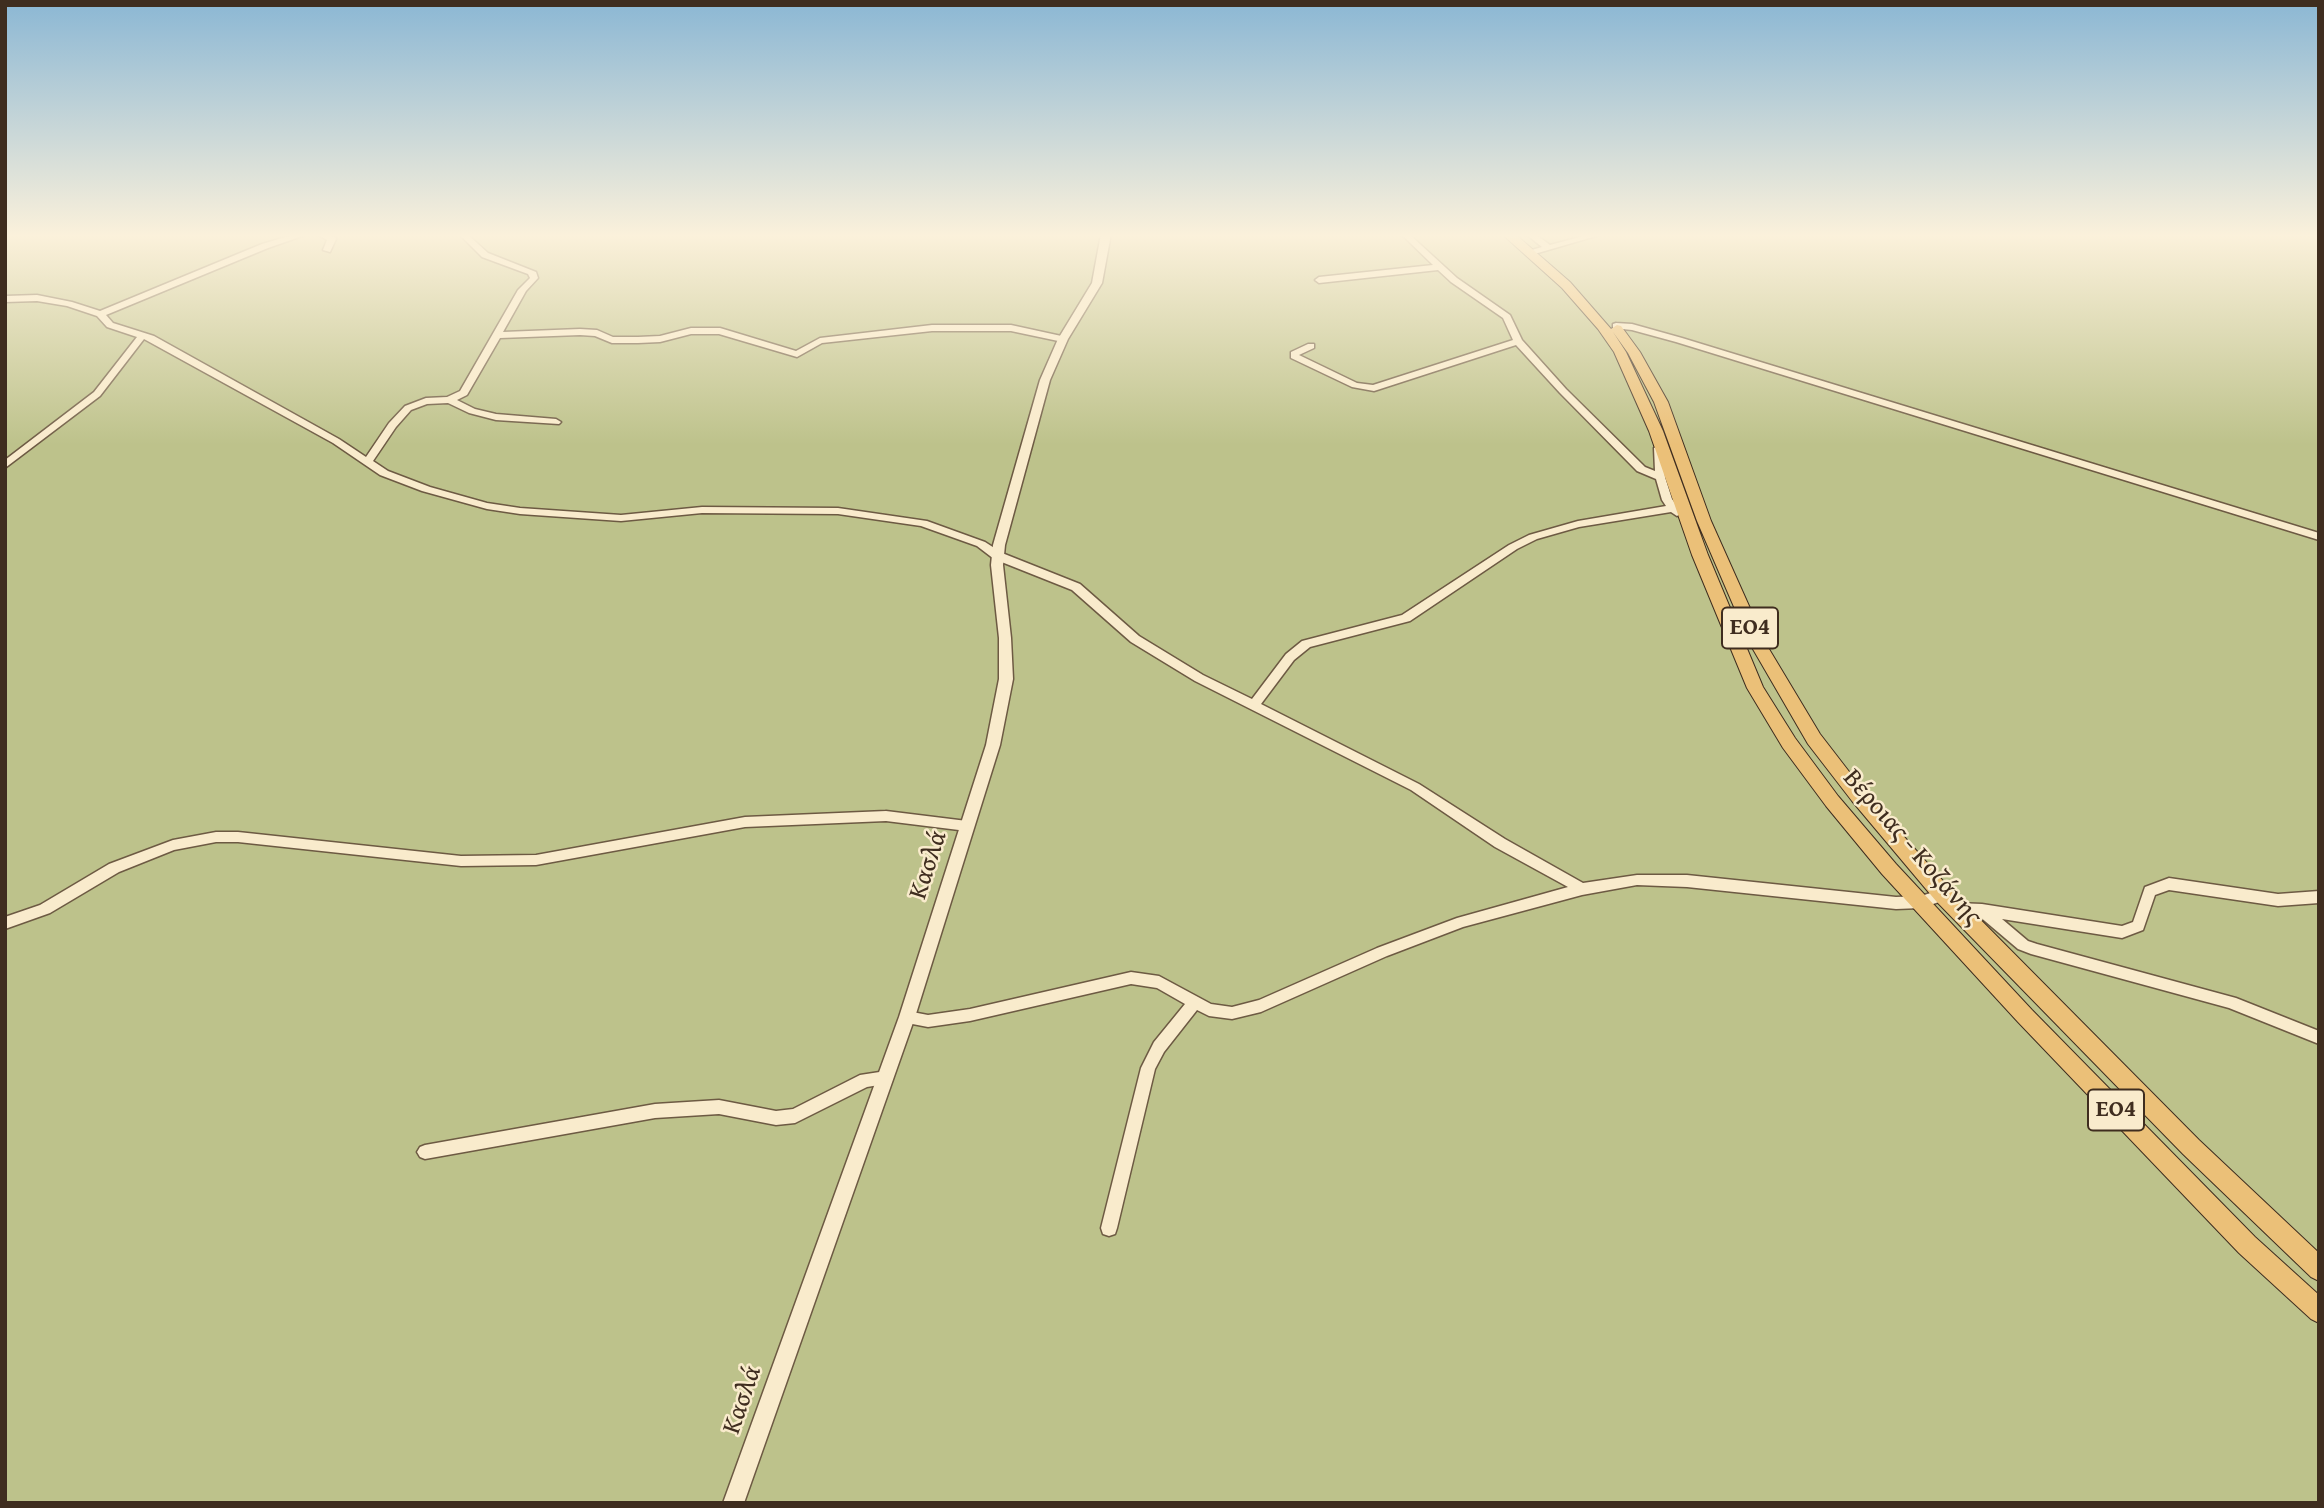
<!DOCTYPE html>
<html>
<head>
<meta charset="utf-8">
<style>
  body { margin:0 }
  #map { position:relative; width:2324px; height:1508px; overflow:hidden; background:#f6e0b0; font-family:"Gentium Book Plus",serif }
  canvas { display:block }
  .frame { position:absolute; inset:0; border:7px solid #3f2d1f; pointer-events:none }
</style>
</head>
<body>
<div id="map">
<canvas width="2324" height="1508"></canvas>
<div class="frame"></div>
</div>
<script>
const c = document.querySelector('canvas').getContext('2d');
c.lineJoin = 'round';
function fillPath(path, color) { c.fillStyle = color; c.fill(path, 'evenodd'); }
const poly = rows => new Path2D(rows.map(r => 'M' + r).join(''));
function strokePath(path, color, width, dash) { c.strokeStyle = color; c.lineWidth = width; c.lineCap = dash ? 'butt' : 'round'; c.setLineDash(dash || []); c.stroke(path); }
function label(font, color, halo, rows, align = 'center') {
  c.font = font + ' "Gentium Book Plus",serif'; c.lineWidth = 5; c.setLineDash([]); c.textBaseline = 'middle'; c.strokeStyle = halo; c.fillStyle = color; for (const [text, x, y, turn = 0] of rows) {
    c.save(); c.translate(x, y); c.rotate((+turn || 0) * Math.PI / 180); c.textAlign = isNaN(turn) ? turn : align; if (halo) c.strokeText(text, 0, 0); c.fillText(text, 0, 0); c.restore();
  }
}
fillPath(poly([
  [5,234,2319,234,2319,1503,5,1503]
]), '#bdc28b');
const minor = poly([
  [296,234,308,234,268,248,106,315,113,323,154,336,339,439,366,457,389,423,405,406,426,398,447,397,460,391,518,290,530,278,528,274,482,257,459,234,467,234,488,253,536,272,538,278,526,291,503,332,580,329,597,330,613,337,638,337,660,336,691,328,720,328,796,351,820,338,932,325,1011,325,1066,337,1066,341,1063,342,1011,331,932,331,822,343,797,357,719,334,691,334,660,342,638,343,612,343,595,336,580,335,500,338,467,395,457,400,475,409,496,414,556,419,561,422,559,424,496,420,469,413,448,403,427,404,411,410,396,427,373,461,388,471,430,487,487,503,520,508,621,515,702,507,838,508,927,521,985,542,1002,553,1080,584,1139,636,1203,675,1252,699,1286,654,1302,641,1402,615,1509,545,1529,535,1578,521,1666,506,1662,500,1656,479,1637,471,1560,393,1516,345,1374,391,1352,387,1291,358,1291,352,1308,344,1314,344,1314,348,1299,355,1357,383,1373,385,1513,340,1503,318,1451,282,1438,270,1319,283,1315,280,1319,277,1433,265,1401,234,1409,234,1457,278,1510,315,1522,340,1566,389,1645,467,1655,471,1654,448,1659,445,1662,446,1665,477,1672,499,1682,513,1677,516,1671,512,1579,527,1537,539,1517,549,1410,621,1310,647,1294,660,1261,704,1419,784,1505,839,1583,883,1637,875,1687,875,1896,897,1921,896,1943,889,1948,891,1950,895,1948,899,1921,908,1896,909,1687,887,1637,885,1582,895,1463,927,1387,956,1261,1012,1232,1019,1209,1016,1197,1010,1164,1052,1155,1069,1117,1228,1115,1234,1109,1236,1103,1234,1101,1228,1141,1068,1154,1042,1185,1004,1157,988,1131,984,970,1021,928,1027,902,1022,900,1017,902,1012,907,1011,928,1015,970,1009,1131,972,1159,976,1211,1004,1232,1007,1259,1000,1377,948,1457,918,1568,887,1495,847,1411,790,1195,681,1131,642,1072,590,994,559,977,546,921,526,838,514,702,513,621,521,520,514,487,509,422,491,380,475,333,443,144,339,100,396,5,468,5,460,94,392,137,337,107,327,97,316,67,306,37,301,5,302,5,296,37,295,72,302,100,311,262,244,296,234],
  [317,234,327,234,335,237,336,239,330,252,323,250,327,240,317,234],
  [1526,234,1535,234,1550,245,1591,234,1603,234,1531,255,1527,253,1528,251,1542,247,1526,234],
  [1616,323,1632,324,1682,338,2319,533,2319,540,1676,342,1632,330,1613,328,1613,324,1616,323],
  [886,811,967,821,972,822,973,826,972,830,967,831,886,821,745,827,536,865,461,866,238,842,216,842,174,850,119,872,50,913,5,929,5,917,40,905,109,864,173,840,216,832,238,832,461,856,536,855,745,817,886,811],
  [2169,878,2278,894,2319,891,2319,903,2278,906,2169,890,2155,895,2143,930,2122,938,2002,919,2028,941,2037,944,2236,998,2319,1031,2319,1044,2229,1008,2031,954,2018,949,1979,916,1956,915,1951,913,1949,909,1951,905,1956,903,1982,904,2122,926,2133,922,2145,887,2169,878],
  [886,1071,891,1073,893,1078,891,1083,867,1087,795,1123,776,1125,719,1114,655,1118,425,1159,420,1157,417,1152,420,1147,425,1145,655,1104,719,1100,776,1111,793,1109,860,1075,886,1071]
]);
const tertiary = poly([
  [1101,234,1111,234,1102,283,1068,339,1050,380,1005,545,1003,565,1011,638,1013,679,1000,745,915,1017,744,1503,723,1503,899,1017,986,745,999,679,999,638,991,565,993,545,1040,380,1058,339,1092,283,1101,234]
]);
const primary = poly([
  [1502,234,1515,234,1570,282,1611,329,1617,325,1621,326,1640,352,1668,402,1711,521,1766,644,1820,734,1864,791,1950,889,2199,1140,2319,1253,2319,1281,2311,1277,2183,1154,1936,901,1852,801,1808,744,1750,644,1697,521,1654,402,1628,353,1613,332,1626,352,1663,431,1708,555,1763,687,1795,738,1838,796,1896,864,2032,1010,2255,1237,2319,1295,2319,1323,2311,1319,2239,1253,2018,1022,1882,874,1826,806,1783,748,1747,688,1692,555,1649,431,1614,352,1598,329,1562,288,1502,234]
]);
strokePath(minor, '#6d5a43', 3);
strokePath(tertiary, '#6d5a43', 3);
strokePath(primary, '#3f2d1f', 2);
fillPath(minor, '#f9ebcc');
fillPath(tertiary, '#f9ebcc');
fillPath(primary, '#ebc078');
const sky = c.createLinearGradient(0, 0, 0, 445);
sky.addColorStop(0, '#8bb7d4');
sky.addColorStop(0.53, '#fbf1db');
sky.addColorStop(1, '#fbf1db00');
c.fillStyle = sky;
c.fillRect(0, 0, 2324, 445);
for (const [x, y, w] of [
  [1750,628,56],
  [2116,1110,56]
]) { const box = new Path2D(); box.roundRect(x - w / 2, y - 20.5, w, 41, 5); c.fillStyle = '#f9ebcc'; c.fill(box); strokePath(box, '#3f2d1f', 2); }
label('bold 24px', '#3f2d1f', null, [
  ["ΕΟ4",1750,628],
  ["ΕΟ4",2116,1110]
]);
label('26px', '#3f2d1f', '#f9ebcc', [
  ["Βέροιας - Κοζάνης",1912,848,49],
  ["Κασλά",929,865,-72],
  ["Κασλά",743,1400,-71]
]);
</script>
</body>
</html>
